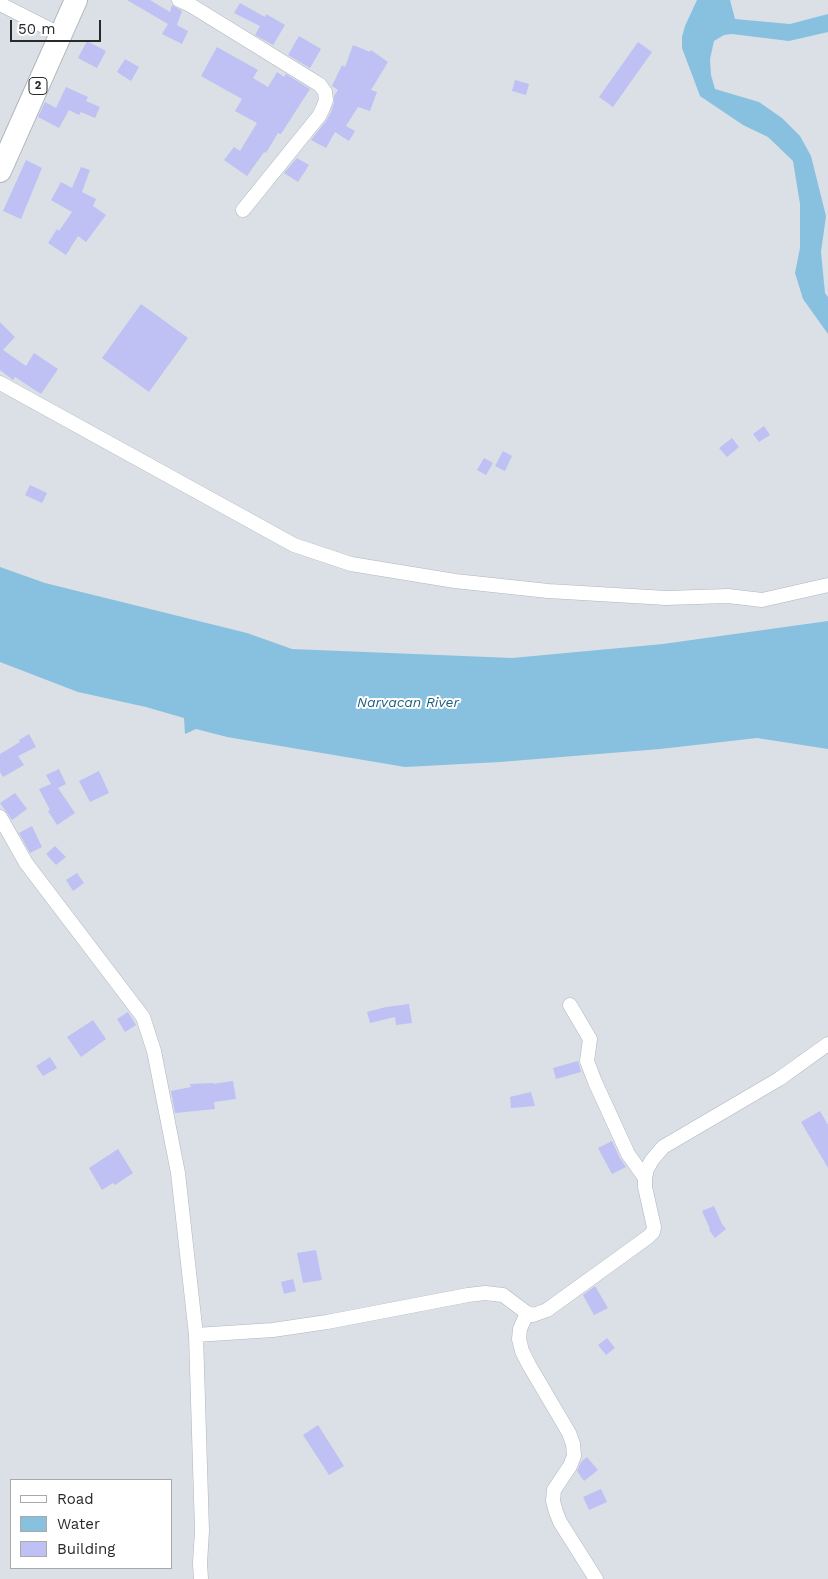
<!DOCTYPE html>
<html>
<head>
<meta charset="utf-8">
<style>
  body { margin:0 }
  #map { position:relative; width:828px; height:1579px; overflow:hidden; background:#dae0e6; font-family:"Work Sans",sans-serif }
  canvas { display:block }
  .legend { position:absolute; left:10px; top:1479px; width:162px; height:90px; box-sizing:border-box; background:#fff; border:1px solid #a9a9aa; margin:0; padding:6px 9px; list-style:none; font-size:15px; color:#27292b }
  .legend li { display:flex; align-items:center; gap:10px; height:25px }
  .legend b { width:25px; border:1px solid #a9a9aa }
  .scale { position:absolute; left:10px; top:20px; width:91px; height:22px; box-sizing:border-box; border:2px solid #27292b; border-top:0; padding-left:6px; font-size:15px; line-height:18px; white-space:nowrap; color:#27292b; -webkit-text-stroke:4px #fff; paint-order:stroke }
</style>
</head>
<body>
<div id="map">
<canvas width="828" height="1579"></canvas>
<ul class="legend">
<li><b style="height:6px;background:#fff"></b>Road</li>
<li><b style="height:14px;background:#88c0df"></b>Water</li>
<li><b style="height:14px;background:#bfc0f3"></b>Building</li>
</ul>
<div class="scale">50 m</div>
</div>
<script>
const c = document.querySelector('canvas').getContext('2d');
c.lineJoin = 'round';
function fillPath(path, color) { c.fillStyle = color; c.fill(path, 'evenodd'); }
const poly = rows => new Path2D(rows.map(r => 'M' + r).join(''));
function strokePath(path, color, width, dash) { c.strokeStyle = color; c.lineWidth = width; c.lineCap = dash ? 'butt' : 'round'; c.setLineDash(dash || []); c.stroke(path); }
function label(font, color, halo, rows, align = 'center') {
  c.font = font + ' "Work Sans",sans-serif'; c.lineWidth = 4; c.setLineDash([]); c.textBaseline = 'middle'; c.strokeStyle = halo; c.fillStyle = color; for (const [text, x, y, turn = 0] of rows) {
    c.save(); c.translate(x, y); c.rotate((+turn || 0) * Math.PI / 180); c.textAlign = isNaN(turn) ? turn : align; if (halo) c.strokeText(text, 0, 0); c.fillText(text, 0, 0); c.restore();
  }
}
fillPath(poly([
  [697,0,730,0,735,19,790,24,828,14,828,32,789,41,732,34,724,35,714,41,710,59,711,75,715,89,759,102,782,118,800,136,811,156,826,216,821,252,825,293,828,297,828,334,803,299,795,273,800,248,800,204,793,161,768,137,743,125,700,96,682,48,682,37,685,26],
  [0,567,45,583,247,633,292,649,512,658,663,644,828,621,828,749,757,738,660,749,500,762,405,767,227,737,196,729,185,734,184,718,146,707,78,692,0,662]
]), '#88c0df');
fillPath(poly([
  [127,0,150,0,170,12,172,5,182,11,177,25,188,31,182,44,162,34,168,24],
  [240,3,265,17,266,14,285,25,273,45,255,35,260,26,234,13],
  [299,36,321,49,310,68,288,55],
  [87,41,106,51,97,68,78,58],
  [638,42,652,52,613,107,599,97],
  [353,45,370,52,371,50,388,62,371,90,377,92,370,111,358,107,346,126,355,131,349,141,335,132,326,148,311,140,326,121,331,112,334,103,334,96,338,90,332,86,342,65,345,67],
  [217,47,258,70,253,78,268,87,277,72,284,77,286,74,310,89,281,134,278,133,266,153,264,152,247,176,224,160,234,147,240,151,257,123,235,111,242,99,201,76],
  [125,59,139,67,131,81,117,72],
  [515,80,529,84,526,95,512,91],
  [66,87,88,97,86,101,100,107,95,118,81,112,79,115,69,110,59,128,38,117,45,102,56,108],
  [297,158,309,165,298,182,284,173],
  [26,160,42,168,21,219,3,211],
  [81,167,90,170,82,192,96,199,93,206,106,215,86,242,78,236,66,255,48,243,57,229,59,231,72,212,51,200,61,182,72,188],
  [141,304,188,338,149,392,102,358],
  [0,322,15,337,3,350,26,366,34,353,58,369,41,394,15,377,13,380,0,370],
  [764,426,770,435,759,442,753,434],
  [732,438,739,447,727,457,719,448],
  [503,451,512,456,505,471,495,466],
  [484,458,493,463,486,475,477,470],
  [30,485,47,493,42,503,25,495],
  [29,734,36,747,18,756,24,765,3,777,0,772,0,754,20,742,19,740],
  [59,769,66,784,58,788,75,813,57,825,48,811,50,810,39,789,51,784,46,775],
  [99,771,109,793,90,802,79,781],
  [15,793,27,809,12,820,0,803],
  [32,826,42,847,30,853,19,833],
  [55,846,66,857,56,865,46,854],
  [77,873,84,883,73,891,66,880],
  [409,1004,412,1023,396,1025,395,1017,370,1023,367,1012,386,1007],
  [128,1012,136,1025,125,1032,117,1019],
  [93,1020,106,1039,81,1057,67,1037],
  [50,1057,57,1068,43,1076,36,1066],
  [578,1061,581,1072,556,1079,553,1068],
  [233,1081,236,1099,214,1102,215,1109,175,1113,171,1091,191,1087,190,1084,213,1083,213,1084],
  [531,1092,535,1106,511,1108,510,1097],
  [820,1111,828,1125,828,1168,801,1122],
  [612,1141,620,1158,626,1167,612,1174,598,1148],
  [118,1149,133,1173,115,1185,113,1183,102,1190,89,1168],
  [714,1206,722,1224,726,1229,715,1238,709,1230,710,1229,702,1211],
  [316,1250,322,1280,303,1283,297,1253],
  [293,1279,296,1291,284,1294,281,1282],
  [595,1286,608,1308,594,1315,583,1295],
  [607,1338,615,1348,606,1355,598,1345],
  [318,1425,344,1466,329,1475,303,1435],
  [587,1457,598,1470,584,1481,577,1471,581,1462],
  [601,1489,607,1502,589,1510,583,1497]
]), '#bfc0f3');
const minor = poly([
  [179,0,192,6,312,80,320,85,325,92,326,100,323,108,319,116,243,210],
  [0,4,61,35],
  [0,383,294,545,351,564,455,581,548,591,666,598,728,596,762,600,828,585],
  [0,817,26,863,143,1017,154,1051,178,1173,196,1335,202,1531,200,1563,201,1579],
  [570,1005,590,1039,587,1061,595,1082,628,1154,645,1178],
  [527,1313,520,1329,519,1339,522,1351,529,1365,569,1433,573,1444,574,1456,570,1466,554,1490,553,1501,556,1512,560,1522,596,1579],
  [196,1335,273,1330,327,1322,468,1295,485,1293,503,1295,527,1313,533,1315,547,1310,648,1237,653,1232,654,1227,645,1187,645,1178,647,1169,652,1160,663,1147,779,1079,828,1044]
]);
const trunk = poly([
  [0,171,76,0]
]);
strokePath(minor, '#b0b6bc', 15);
strokePath(trunk, '#b0b6bc', 24);
strokePath(minor, '#fff', 14);
strokePath(trunk, '#fff', 22);
for (const [x, y, w] of [
  [38,86,18]
]) { const box = new Path2D(); box.roundRect(x - w / 2, y - 8.5, w, 17, 4); c.fillStyle = '#fff'; c.fill(box); strokePath(box, '#27292b', 1); }
label('bold 11px', '#27292b', null, [
  ["2",38,86]
]);
label('italic 14px', '#1c5f7d', '#fff', [
  ["Narvacan River",408,703]
]);
</script>
</body>
</html>
